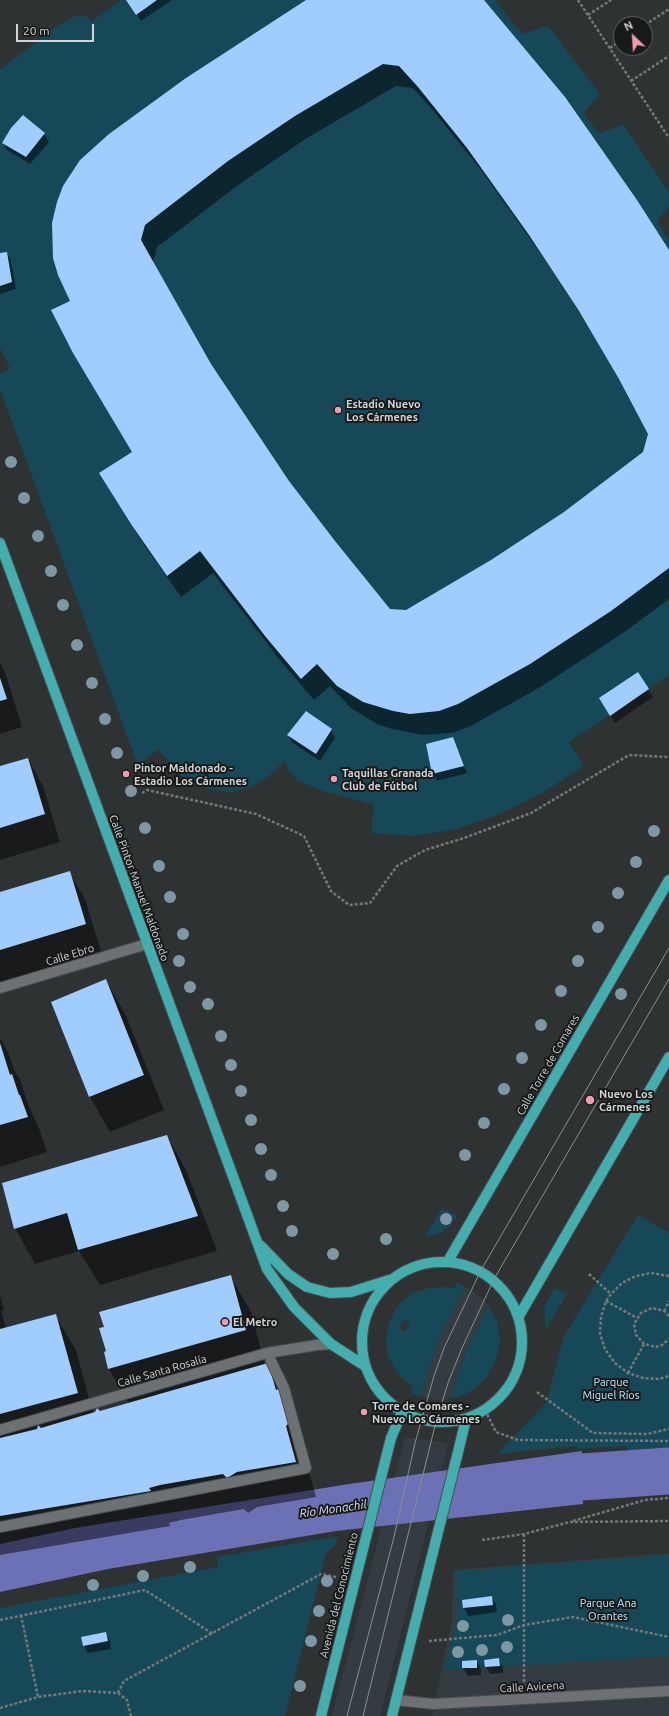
<!DOCTYPE html>
<html>
<head>
<meta charset="utf-8">
<style>
  body { margin:0 }
  #map { position:relative; width:669px; height:1716px; overflow:hidden; background:#2f3233; font-family:Ubuntu,sans-serif }
  canvas { display:block }
  .north { position:absolute; left:613px; top:16px; width:40px; height:40px; box-sizing:border-box; background:#181a1a; border:1px solid #626464; border-radius:50%; rotate:335deg; font-size:11px; font-weight:700; line-height:16px; text-align:center; color:#d1d3d4 }
  .north::after { content:''; display:block; margin:auto; width:14px; height:18px; background:#f29aaf; clip-path:polygon(50% 0,100% 100%,50% 72%,0 100%) }
  .scale { position:absolute; left:16px; top:24px; width:78px; height:18px; box-sizing:border-box; border:2px solid #d1d3d4; border-top:0; padding-left:5px; font-size:12px; line-height:14px; white-space:nowrap; color:#d1d3d4; -webkit-text-stroke:3px #181a1a; paint-order:stroke }
</style>
</head>
<body>
<div id="map">
<canvas width="669" height="1716"></canvas>
<div class="north">N</div>
<div class="scale">20 m</div>
</div>
<script>
const c = document.querySelector('canvas').getContext('2d');
c.lineJoin = 'round';
function fillPath(path, color) { c.fillStyle = color; c.fill(path, 'evenodd'); }
const poly = rows => new Path2D(rows.map(r => 'M' + r).join(''));
function strokePath(path, color, width, dash) { c.strokeStyle = color; c.lineWidth = width; c.lineCap = dash ? 'butt' : 'round'; c.setLineDash(dash || []); c.stroke(path); }
function label(font, color, halo, rows, align = 'center') {
  c.font = font + ' Ubuntu,sans-serif'; c.lineWidth = 4; c.setLineDash([]); c.textBaseline = 'middle'; c.strokeStyle = halo; c.fillStyle = color; for (const [text, x, y, turn = 0] of rows) {
    c.save(); c.translate(x, y); c.rotate((+turn || 0) * Math.PI / 180); c.textAlign = isNaN(turn) ? turn : align; if (halo) c.strokeText(text, 0, 0); c.fillText(text, 0, 0); c.restore();
  }
}
fillPath(poly([
  [465,1286,482,1298,489,1306,466,1351,451,1399,439,1400,420,1397,438,1340],
  [405,1437,448,1443,380,1716,332,1716],
  [669,1553,669,1716,432,1716,452,1621,453,1570]
]), '#333d41');
fillPath(poly([
  [121,0,495,0,522,34,548,26,600,94,584,113,598,133,624,125,669,192,669,206,657,221,669,240,669,675,569,742,584,766,539,795,492,817,453,830,413,836,371,833,374,804,323,791,297,780,288,770,285,760,268,777,249,788,232,792,212,790,187,782,158,749,138,766,0,389,0,374,10,368,0,348,0,70,51,30,77,15,85,16,92,21],
  [442,1208,457,1216,449,1227,437,1234,425,1237],
  [638,1215,669,1233,669,1455,629,1457,626,1446,578,1449,576,1446,497,1454,546,1403,564,1336],
  [457,1283,465,1286,438,1340,420,1397,411,1393,413,1386,403,1379,395,1369,388,1356,386,1341,388,1326,394,1312,403,1300,416,1292,429,1288,442,1287,454,1288],
  [403,1319,410,1322,405,1331,399,1328],
  [554,1288,567,1293,546,1330,544,1307],
  [489,1306,497,1322,500,1339,498,1354,493,1367,484,1380,474,1389,463,1395,451,1399,466,1351],
  [338,1536,335,1545,326,1554,285,1716,0,1716,0,1608,218,1567,217,1557],
  [669,1555,669,1656,444,1670,458,1617,454,1571]
]), '#174858');
fillPath(poly([
  [582,1451,583,1504,336,1531,108,1569,0,1592,0,1544,75,1528,349,1484]
]), '#6c70b5');
fillPath(poly([
  [127,0,172,0,141,21],
  [308,0,483,0,669,253,669,599,623,633,542,686,471,726,452,733,423,735,392,729,377,724,351,708,330,686,314,700,279,659,213,573,181,597,145,546,113,495,133,452,71,301,58,202,72,172,81,161],
  [396,86,413,88,432,109,481,170,543,257,593,333,623,384,649,434,644,453,564,513,492,561,407,611,389,610,334,542,288,481,212,368,153,263,157,247,241,183,307,138],
  [23,117,44,134,49,142,30,164,7,150,3,143],
  [7,253,11,261,16,289,0,294,0,254],
  [0,663,5,672,22,727,0,734],
  [637,673,653,697,615,723,604,706],
  [331,730,335,738,320,761,293,743,288,735],
  [453,738,467,773,437,781,433,773],
  [28,759,43,786,60,842,0,860,0,767],
  [69,872,85,899,101,951,0,983,0,893],
  [106,980,126,1016,164,1110,110,1132,90,1097],
  [0,1038,9,1054,14,1070,20,1080,28,1104,40,1131,47,1152,0,1167],
  [167,1136,187,1172,217,1251,100,1285,79,1251,35,1264,15,1228],
  [230,1276,251,1312,265,1365,268,1364,306,1443,308,1460,306,1461,316,1497,257,1507,248,1513,244,1509,181,1520,169,1523,170,1526,0,1555,0,1295,4,1310,1,1311,6,1329,55,1315,76,1350,93,1414,129,1404,109,1369,105,1352],
  [491,1597,496,1604,497,1612,468,1616,464,1608,463,1601],
  [105,1633,110,1641,111,1649,88,1653,84,1645],
  [498,1660,503,1667,503,1673,490,1674,486,1667],
  [477,1661,481,1669,481,1675,468,1676,463,1668,463,1662]
]), '#0007');
strokePath(poly([
  [518,1485,582,1477,669,1471]
]), '#6c70b5', 47);
fillPath(poly([
  [126,0,157,0,136,15],
  [306,0,484,0,565,97,637,200,669,250,669,568,611,611,530,664,458,704,439,711,410,714,393,711,363,702,337,686,317,664,301,679,265,636,200,551,167,576,131,524,99,473,132,452,73,353,51,310,70,301,58,275,53,258,52,223,57,202,63,186,80,160,109,134,186,78],
  [383,64,399,66,418,87,467,148,529,235,579,311,619,379,648,434,643,452,564,512,491,560,406,610,390,609,335,541,289,481,211,364,141,240,145,225,228,161,295,116],
  [23,115,45,133,26,157,2,143,11,128],
  [7,252,12,282,0,286,0,253],
  [638,672,649,689,610,716,599,698],
  [0,678,7,699,0,701],
  [306,711,332,729,316,754,287,735],
  [453,737,464,766,432,774,426,744],
  [28,758,45,814,0,828,0,766],
  [70,871,86,924,0,950,0,892],
  [106,979,144,1075,89,1097,51,1002],
  [0,1043,10,1075,12,1074,19,1095,20,1095,28,1117,0,1125],
  [167,1135,198,1216,78,1250,67,1213,14,1229,2,1183],
  [231,1275,246,1330,108,1369,104,1352,106,1351,99,1328,104,1327,99,1312],
  [56,1314,78,1393,0,1414,0,1329],
  [268,1363,276,1390,278,1389,281,1395,287,1415,288,1424,286,1426,296,1462,237,1472,227,1478,223,1474,160,1485,149,1488,151,1491,0,1516,0,1438,37,1429,38,1425,41,1428,95,1412,97,1408,100,1411],
  [492,1596,493,1605,463,1608,462,1600],
  [106,1632,108,1641,83,1646,81,1637],
  [499,1658,500,1666,485,1667,484,1660],
  [477,1660,477,1668,462,1668,462,1661]
]), '#a0cdfe');
const minor = poly([
  [0,988,147,944],
  [0,1430,267,1353,317,1345,331,1344],
  [0,1527,306,1468,284,1388,271,1361],
  [396,1700,433,1704,669,1691]
]);
const major = poly([
  [0,543,267,1269,294,1307,331,1344,365,1366],
  [260,1245,288,1274,307,1287,330,1293,351,1292,389,1280],
  [448,1261,669,880],
  '362 1342a80 80 0 1 1 160 0a80 80 0 1 1-160 0Z',
  [519,1316,669,1057],
  [321,1716,391,1438,402,1412],
  [392,1716,459,1448,466,1419]
]);
strokePath(minor, '#4b4e4f', 12);
strokePath(major, '#4b4e4f', 12);
strokePath(poly([
  [578,0,669,138],
  [588,15,611,0],
  [645,25,669,9],
  [610,48,621,40],
  [631,81,669,56],
  [142,793,147,790,256,814,304,836,331,891,349,905,370,903,397,866,425,850,464,838,531,813,629,755,669,757],
  [589,1274,611,1294],
  [669,1276,651,1273,636,1276,622,1283,611,1294,606,1301,601,1317,600,1334,605,1349,615,1363,628,1373,643,1378,659,1379,669,1376],
  [606,1301,637,1318],
  [664,1311,669,1301],
  [669,1316,664,1311,652,1308,641,1313,634,1324,636,1335,644,1344,656,1347,662,1345,669,1339],
  [628,1373,644,1344],
  [537,1392,593,1433,647,1434,669,1429],
  [485,1410,496,1432,518,1440,669,1441],
  [573,1521,645,1500,669,1498],
  [482,1540,524,1534,570,1522,669,1521],
  [21,1615,38,1697],
  [0,1620,145,1590,213,1634],
  [429,1641,497,1635,524,1625,573,1617,669,1637],
  [524,1682,524,1534],
  [118,1693,124,1681,321,1574,336,1577],
  [0,1708,38,1697,82,1691,118,1693,127,1700,131,1716]
]), '#757879', 2.5, [3, 2]);
strokePath(minor, '#6d7173', 10);
strokePath(major, '#44aeae', 10);
strokePath(poly([
  [347,1716,394,1537,415,1443,434,1376,444,1348,481,1270,669,948],
  [363,1716,436,1422,448,1383,462,1348,494,1279,669,979]
]), '#8c8e8f', 1);
c.fillStyle = '#7d98a3';
for (const [x, y] of [
  [11,462],
  [24,498],
  [38,536],
  [51,571],
  [63,605],
  [77,645],
  [92,683],
  [105,719],
  [117,753],
  [131,791],
  [145,828],
  [654,831],
  [636,862],
  [159,866],
  [618,893],
  [170,897],
  [598,927],
  [183,934],
  [179,961],
  [578,961],
  [190,987],
  [561,991],
  [621,994],
  [208,1004],
  [541,1025],
  [221,1036],
  [522,1058],
  [231,1065],
  [504,1089],
  [241,1091],
  [251,1120],
  [484,1123],
  [261,1149],
  [465,1155],
  [271,1175],
  [283,1206],
  [446,1219],
  [292,1231],
  [386,1239],
  [333,1254],
  [190,1567],
  [143,1576],
  [327,1581],
  [93,1585],
  [319,1611],
  [508,1620],
  [463,1626],
  [311,1641],
  [507,1647],
  [482,1650],
  [458,1652],
  [300,1686]
]) { c.beginPath(); c.arc(x, y, 6, 0, 2 * Math.PI); c.fill(); }
for (const [x, y, r, color] of [
  [338,410,4,"#f29aaf"],
  [126,774,4,"#f29aaf"],
  [334,779,4,"#f29aaf"],
  [590,1100,5,"#f29aaf"],
  [225,1322,4,"#f29aaf"],
  [364,1412,4,"#f29aaf"]
]) { const dot = new Path2D(); dot.arc(x, y, r, 0, 2 * Math.PI); c.fillStyle = color; c.fill(dot); strokePath(dot, '#181a1a', 1.5); }
label('bold 11px', '#d1d3d4', '#181a1a', [
  ["Estadio Nuevo",346,404],
  ["Los Cármenes",346,417],
  ["Pintor Maldonado -",134,768],
  ["Estadio Los Cármenes",134,781],
  ["Taquillas Granada",342,773],
  ["Club de Fútbol",342,786],
  ["Nuevo Los",599,1094],
  ["Cármenes",599,1107],
  ["El Metro",233,1322],
  ["Torre de Comares -",372,1406],
  ["Nuevo Los Cármenes",372,1419]
], 'left');
label('11px', '#d1d3d4', '#181a1a', [
  ["Calle Pintor Manuel Maldonado",139,888,70],
  ["Calle Ebro",70,955,-17],
  ["Calle Torre de Comares",548,1065,-60],
  ["Calle Santa Rosalía",162,1371,-16],
  ["Avenida del Conocimiento",339,1595,-76],
  ["Calle Avicena",532,1687,-3]
]);
label('11px', '#bdecfe', '#181a1a', [
  ["Parque",611,1382],
  ["Miguel Ríos",611,1395],
  ["Parque Ana",608,1603],
  ["Orantes",608,1616]
]);
label('italic 12px', '#dee1f4', '#181a1a', [
  ["Río Monachil",333,1509,-8]
]);
</script>
</body>
</html>
